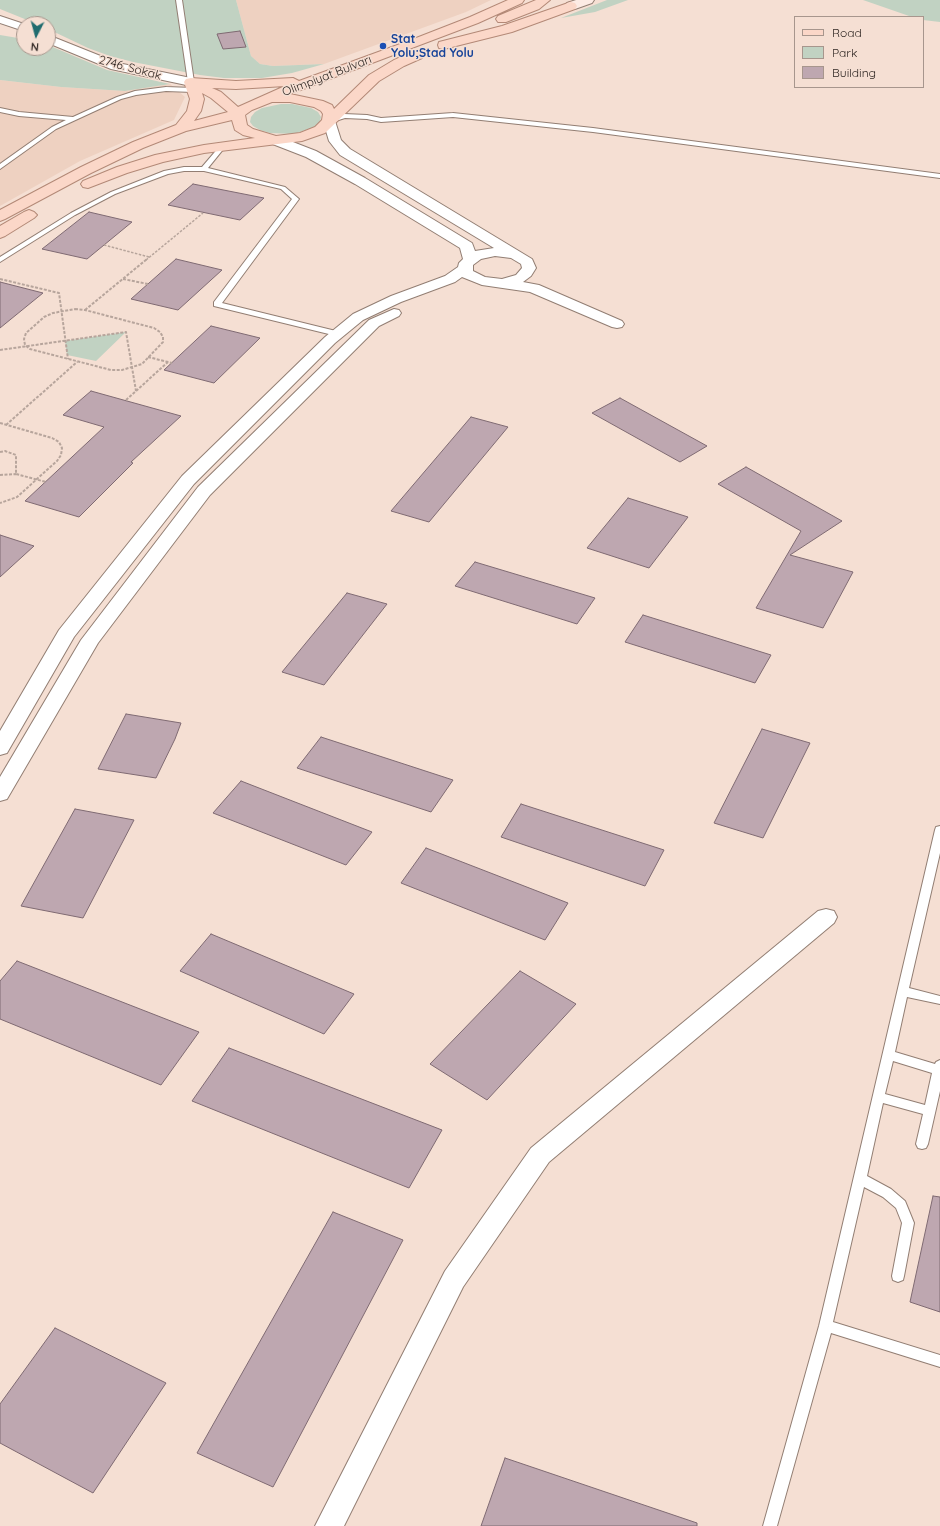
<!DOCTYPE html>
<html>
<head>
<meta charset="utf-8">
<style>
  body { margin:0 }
  #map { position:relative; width:940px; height:1526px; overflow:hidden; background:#f5dfd3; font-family:Quicksand,sans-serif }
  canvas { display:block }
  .legend { position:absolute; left:794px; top:16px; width:130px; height:72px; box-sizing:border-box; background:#f5dfd3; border:1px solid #a7968d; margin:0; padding:5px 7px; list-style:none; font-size:12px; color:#312824 }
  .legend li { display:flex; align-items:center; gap:8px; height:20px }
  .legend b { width:20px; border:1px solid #a7968d }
  .north { position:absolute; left:16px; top:16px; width:40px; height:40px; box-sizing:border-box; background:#f5dfd3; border:1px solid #a7968d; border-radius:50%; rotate:186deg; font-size:11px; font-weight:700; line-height:16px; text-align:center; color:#312824 }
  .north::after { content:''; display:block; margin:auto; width:14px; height:18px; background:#206c6f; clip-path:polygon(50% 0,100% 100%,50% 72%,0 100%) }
</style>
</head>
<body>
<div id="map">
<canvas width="940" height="1526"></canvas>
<ul class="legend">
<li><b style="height:5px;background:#fbd7c8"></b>Road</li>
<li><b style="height:11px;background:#c1d2c2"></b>Park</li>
<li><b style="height:11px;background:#bea7b0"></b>Building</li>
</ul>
<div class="north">N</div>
</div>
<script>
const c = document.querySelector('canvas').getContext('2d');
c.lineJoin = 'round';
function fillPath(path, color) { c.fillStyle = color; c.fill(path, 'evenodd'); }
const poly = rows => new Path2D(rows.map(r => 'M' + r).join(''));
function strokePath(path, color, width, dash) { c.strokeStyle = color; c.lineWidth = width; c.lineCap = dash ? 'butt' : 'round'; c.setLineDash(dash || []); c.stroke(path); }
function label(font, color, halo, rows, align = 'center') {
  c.font = font + ' Quicksand,sans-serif'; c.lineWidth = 3; c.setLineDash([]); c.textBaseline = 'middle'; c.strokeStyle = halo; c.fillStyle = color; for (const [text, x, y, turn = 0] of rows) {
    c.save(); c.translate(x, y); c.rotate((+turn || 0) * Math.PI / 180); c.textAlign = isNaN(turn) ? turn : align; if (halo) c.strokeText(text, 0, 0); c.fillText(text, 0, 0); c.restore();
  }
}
fillPath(poly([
  [236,0,491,0,466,12,324,64,273,66,260,64,251,56],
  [0,80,61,87,125,91,170,84,185,97,174,120,80,161,0,206]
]), '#eed1c1');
fillPath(poly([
  [0,0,236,0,251,56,260,64,273,66,324,64,292,73,262,78,224,78,200,75,133,62,110,56,88,48,48,29,48,24,37,24,0,9],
  [607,0,628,0,595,12,561,18],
  [863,0,940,0,940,22,923,20,923,17,912,17],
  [0,35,24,39,24,48,48,48,48,45,107,70,170,84,125,91,61,87,0,80],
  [281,104,292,104,311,108,318,112,321,117,320,122,314,127,294,134,270,133,260,130,253,126,250,122,251,117,255,112,262,108],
  [126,332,96,361,67,355,65,341]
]), '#c1d2c2');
const building = poly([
  [240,31,246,47,223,49,217,34,240,31],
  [193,184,264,198,240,220,168,205,193,184],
  [89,212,132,222,87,259,42,249,89,212],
  [176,259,222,270,178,310,131,299,176,259],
  [0,282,43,293,0,328,0,282],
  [211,326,260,338,214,383,164,370,211,326],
  [91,391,181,416,131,462,133,463,79,517,25,501,104,427,63,415,91,391],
  [620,398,707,446,680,462,592,413,620,398],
  [471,417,508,427,429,522,391,511,471,417],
  [746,467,842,521,790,555,853,572,823,628,756,608,801,531,718,484,746,467],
  [628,498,688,517,649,568,587,548,628,498],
  [0,535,34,546,0,577,0,535],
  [475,562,595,598,577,624,455,586,475,562],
  [347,593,387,604,324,685,282,672,347,593],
  [643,615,771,655,755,683,625,642,643,615],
  [126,714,181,723,175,739,156,778,98,769,126,714],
  [762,729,810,743,763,838,714,823,762,729],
  [321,737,453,780,431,812,297,768,321,737],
  [241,781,372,832,346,865,213,813,241,781],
  [521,804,664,850,645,886,501,837,521,804],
  [75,809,134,820,83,918,21,906,75,809],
  [426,848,568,903,545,940,401,883,426,848],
  [211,934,354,994,324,1034,180,971,211,934],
  [17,961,199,1032,161,1085,0,1019,0,981,17,961],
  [520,971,576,1004,487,1100,430,1064,520,971],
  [229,1048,442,1130,409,1188,192,1101,229,1048],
  [933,1196,940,1197,940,1312,910,1302,933,1196],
  [333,1212,403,1240,273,1487,197,1453,333,1212],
  [55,1328,166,1383,93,1493,0,1443,0,1404,55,1328],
  [505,1458,697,1523,697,1526,481,1526,505,1458]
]);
fillPath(building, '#bea7b0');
strokePath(building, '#7f6a72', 1);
const lane = poly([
  [176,0,182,0,194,82,191,84,188,82,176,0],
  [166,87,193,88,196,90,193,92,166,91,136,95,121,99,56,129,0,169,0,164,52,127,66,120,19,116,0,112,0,108,19,112,73,117,117,97,135,91,166,87],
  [453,113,593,128,940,174,940,178,593,132,453,117,381,122,367,119,345,118,329,123,326,121,344,114,367,115,381,118,453,113],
  [222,145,225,147,208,168,285,187,299,199,222,303,340,332,340,336,337,336,214,306,214,302,292,199,281,189,204,171,184,171,168,174,115,194,75,215,0,262,0,257,71,213,111,192,164,171,184,167,202,167,220,146,222,145],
  [940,826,940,853,909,988,940,996,940,1004,907,997,895,1052,935,1064,936,1062,940,1060,940,1091,928,1144,926,1148,922,1149,918,1148,916,1144,923,1114,883,1103,867,1176,891,1189,905,1201,914,1223,904,1276,903,1280,898,1282,893,1280,892,1276,902,1223,896,1208,883,1197,864,1187,833,1322,940,1355,940,1367,831,1333,777,1526,763,1526,819,1326,935,830,936,827,940,826],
  [893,1061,932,1073,925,1105,885,1094,893,1061]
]);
const street = poly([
  [0,16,24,24,24,31,0,23,0,16],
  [48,35,118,63,191,78,195,79,197,82,195,85,191,86,111,69,48,43,48,35],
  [329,117,333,118,335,121,341,140,350,149,532,259,536,268,531,276,523,282,539,285,622,321,624,324,622,327,617,328,612,327,530,292,482,285,462,277,455,282,401,302,363,320,335,343,194,484,74,637,7,753,0,755,0,731,59,630,182,476,325,337,353,314,391,296,445,276,458,267,459,263,463,259,460,248,355,184,306,157,270,143,269,140,270,137,280,137,316,151,365,178,472,243,475,251,494,248,340,155,329,141,323,121,325,118,329,117],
  [495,256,511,258,521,264,522,268,516,275,502,279,485,277,473,271,473,265,481,259,495,256],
  [394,309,399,310,401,313,399,316,379,326,210,495,98,643,7,799,0,801,0,777,81,640,198,487,369,320,394,309],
  [826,909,834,911,837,917,834,923,549,1162,463,1287,344,1526,315,1526,445,1271,531,1148,818,911,826,909]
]);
const secondary = poly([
  [576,0,594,0,592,3,575,9,567,9,565,6,567,3,576,0]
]);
const primary = poly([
  [508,0,524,0,522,3,478,23,290,94,323,101,332,105,334,109,369,75,394,60,412,52,422,52,424,55,422,58,404,66,379,81,325,133,302,141,204,153,163,162,127,173,88,188,83,187,81,184,83,181,117,167,155,155,204,145,255,138,243,135,235,130,232,120,186,131,143,148,91,173,5,219,0,221,0,210,81,167,133,142,176,125,187,111,190,99,184,82,186,79,191,78,236,81,293,78,299,81,411,40,470,17,508,0],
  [285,86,238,107,221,92,212,88,236,89,285,86],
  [202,93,211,98,228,112,194,121,201,111,204,99,202,93],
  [272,102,290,102,314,107,321,111,323,114,322,120,315,127,300,133,276,136,253,129,247,125,245,115,252,110,272,102],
  [536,0,550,0,539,9,506,22,498,22,496,19,498,16,536,0],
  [571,2,575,3,577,6,575,9,512,32,444,49,439,48,438,45,439,42,502,26,571,2],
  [29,210,34,212,37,215,34,218,5,236,0,238,0,226,24,212,29,210]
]);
strokePath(lane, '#927e73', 2);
strokePath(street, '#927e73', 2);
strokePath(secondary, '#927e73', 2);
strokePath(primary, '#b38977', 2);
strokePath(poly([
  [104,245,149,257],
  [146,260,203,213]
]), '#b7a59c', 1.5, [2.5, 1.5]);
strokePath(poly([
  [0,279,59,293,68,359],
  [123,279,148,284],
  [75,309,85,310,154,328,160,332,163,337,163,342,142,364,122,370,111,370,30,349,25,345,24,339,26,333,44,317,53,313,75,309],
  [85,310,147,259],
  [0,350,126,332,136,391],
  [148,357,172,363],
  [126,400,168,362],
  [0,423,52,438,59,442,62,448,61,455,57,461,17,497,0,503],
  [6,425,77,362],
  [0,452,5,451,16,455,16,474,46,482],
  [0,475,16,474]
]), '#b7a59c', 2, [3, 1.5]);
fillPath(lane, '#fff');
fillPath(street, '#fff');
fillPath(secondary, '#fdebe4');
fillPath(primary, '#fbd7c8');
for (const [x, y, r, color] of [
  [383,46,4,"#1a4fb4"]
]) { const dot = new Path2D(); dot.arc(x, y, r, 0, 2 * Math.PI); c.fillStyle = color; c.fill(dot); strokePath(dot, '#f5dfd3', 1.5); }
label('bold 12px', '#164399', '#f5dfd3', [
  ["Stat",391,39],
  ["Yolu;Stad Yolu",391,53]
], 'left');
label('12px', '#312824', '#f5dfd3', [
  ["2746. Sokak",130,68,15],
  ["Olimpiyat Bulvarı",327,76,-21]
]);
</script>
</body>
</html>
